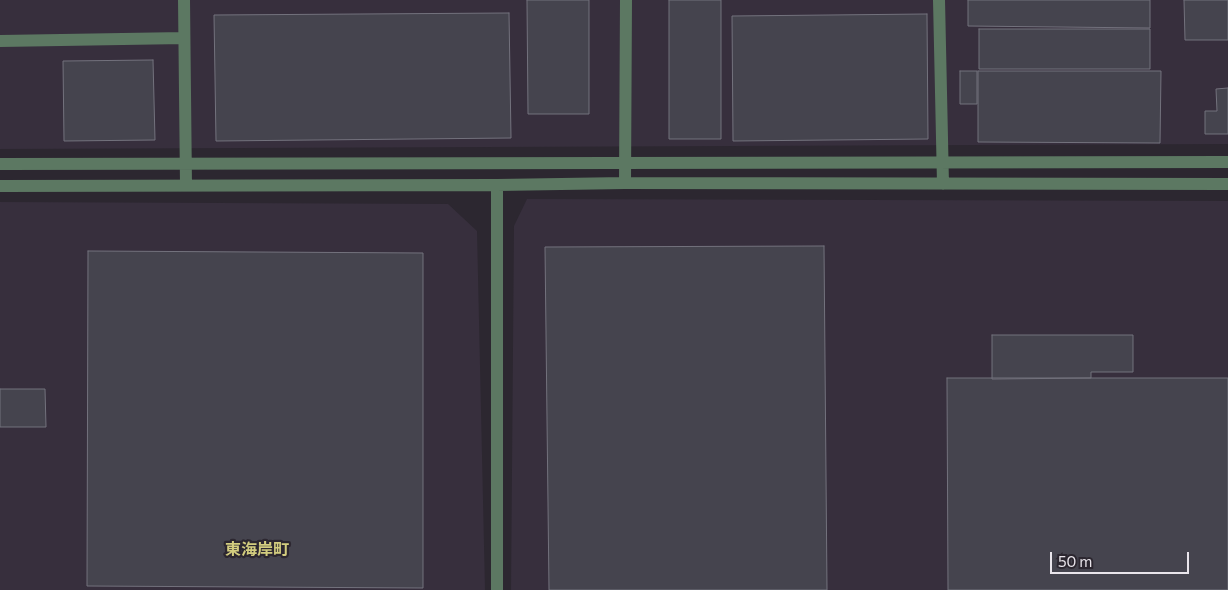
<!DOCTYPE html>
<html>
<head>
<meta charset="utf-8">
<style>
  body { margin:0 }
  #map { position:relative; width:1228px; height:590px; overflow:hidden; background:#2c2730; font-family:Commissioner,sans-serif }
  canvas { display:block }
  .scale { position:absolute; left:1050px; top:552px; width:139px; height:22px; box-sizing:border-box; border:2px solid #e9e5eb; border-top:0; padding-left:6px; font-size:15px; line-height:18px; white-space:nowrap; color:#e9e5eb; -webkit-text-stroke:4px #2c2730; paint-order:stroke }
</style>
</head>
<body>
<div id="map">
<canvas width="1228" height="590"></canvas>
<div class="scale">50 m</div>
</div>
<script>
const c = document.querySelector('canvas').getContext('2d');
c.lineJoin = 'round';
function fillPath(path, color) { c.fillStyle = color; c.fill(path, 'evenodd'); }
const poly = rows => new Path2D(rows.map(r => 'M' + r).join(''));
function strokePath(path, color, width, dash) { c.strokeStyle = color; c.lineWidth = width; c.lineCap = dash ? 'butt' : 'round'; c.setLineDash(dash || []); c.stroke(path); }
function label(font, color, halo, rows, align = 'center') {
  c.font = font + ' Commissioner,"Noto Sans JP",sans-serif'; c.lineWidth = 4.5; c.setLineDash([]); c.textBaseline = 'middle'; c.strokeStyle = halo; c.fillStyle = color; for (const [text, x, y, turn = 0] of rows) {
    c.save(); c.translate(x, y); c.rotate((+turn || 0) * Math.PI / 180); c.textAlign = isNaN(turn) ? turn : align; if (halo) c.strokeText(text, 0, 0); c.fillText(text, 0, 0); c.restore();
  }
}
fillPath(poly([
  [0,0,1228,0,1228,144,0,149],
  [527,199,1228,201,1228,590,511,590,514,226],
  [0,202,448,204,477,231,485,590,0,590]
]), '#372f3d');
const building = poly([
  [527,0,589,0,589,114,528,114,527,0],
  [669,0,721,0,721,139,669,139,669,0],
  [968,0,1150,0,1150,28,968,26,968,0],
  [1184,0,1228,0,1228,40,1185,40,1184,0],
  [509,13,511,138,216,141,214,15,509,13],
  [927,14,928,139,733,141,732,16,927,14],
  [979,29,1150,29,1150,69,979,69,979,29],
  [153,60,155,140,64,141,63,61,153,60],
  [960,71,977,71,977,104,960,104,960,71],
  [978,71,1161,71,1160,143,978,142,978,71],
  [1228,88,1228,134,1205,134,1205,111,1217,111,1216,89,1228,88],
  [824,246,827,590,549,590,545,247,824,246],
  [88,251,423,253,423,588,87,586,88,251],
  [992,335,1133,335,1133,372,1091,372,1091,378,992,379,992,335],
  [947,378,1228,378,1228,590,948,590,947,378],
  [0,389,45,389,46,427,0,427,0,389]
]);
fillPath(building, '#45444e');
strokePath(building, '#73727d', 1);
strokePath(poly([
  [184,0,186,185],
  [939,0,943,184],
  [0,41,184,38],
  [0,164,1228,162],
  [625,183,626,0],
  [0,186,497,185,625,183,1228,184],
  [497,590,497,185]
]), '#5c7862', 12);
label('bold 16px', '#d3cd7f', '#2c2730', [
  ["東海岸町",257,550]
]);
</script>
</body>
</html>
